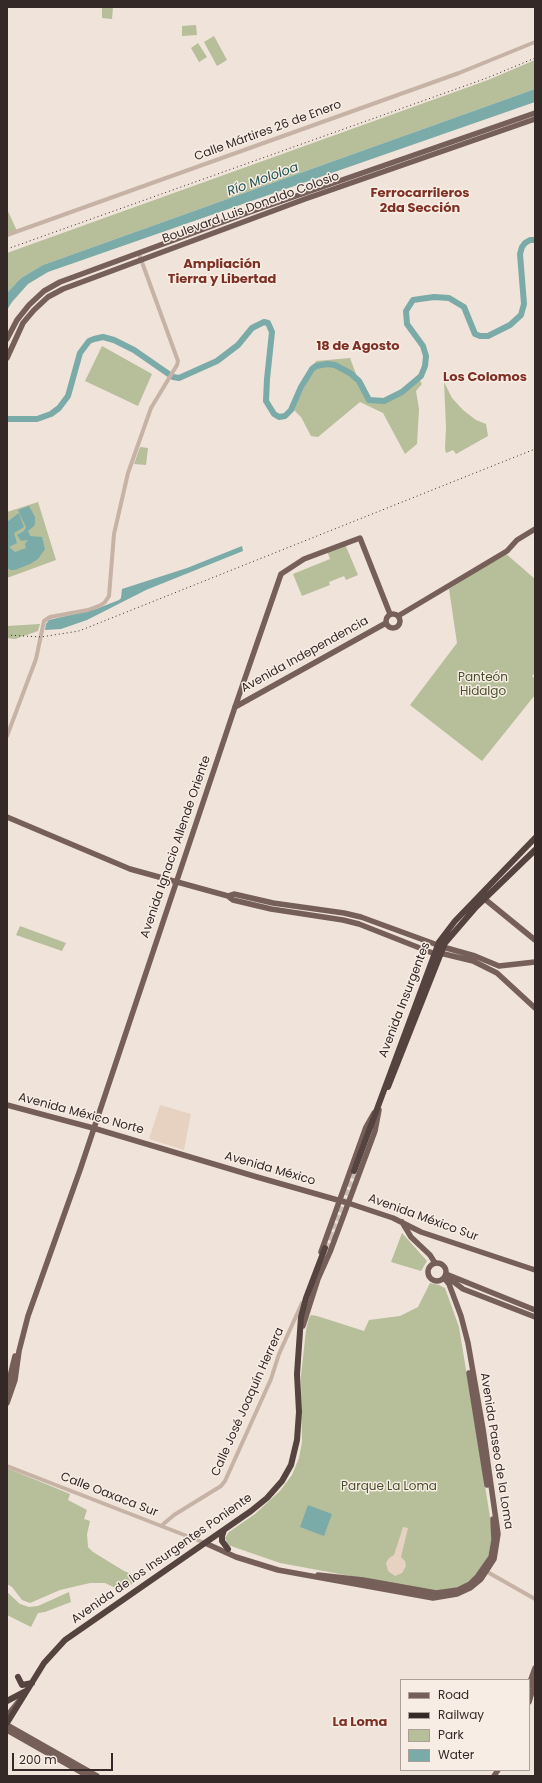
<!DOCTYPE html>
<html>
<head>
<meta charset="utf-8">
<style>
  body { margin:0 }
  #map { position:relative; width:542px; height:1783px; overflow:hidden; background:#f0e3d9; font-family:Poppins,sans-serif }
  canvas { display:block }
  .frame { position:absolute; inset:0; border:8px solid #342927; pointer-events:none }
  .legend { position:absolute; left:400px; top:1679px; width:130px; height:92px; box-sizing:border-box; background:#f8ede5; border:1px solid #aa9f99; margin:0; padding:5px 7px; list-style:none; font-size:12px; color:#342927 }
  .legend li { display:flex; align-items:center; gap:8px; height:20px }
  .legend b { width:20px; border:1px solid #aa9f99 }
  .scale { position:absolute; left:12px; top:1753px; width:101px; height:18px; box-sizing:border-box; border:2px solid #342927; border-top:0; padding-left:5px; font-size:12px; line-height:14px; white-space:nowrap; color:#342927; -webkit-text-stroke:3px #f8ede5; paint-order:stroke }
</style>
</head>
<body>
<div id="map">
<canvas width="542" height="1783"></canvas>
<div class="frame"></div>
<ul class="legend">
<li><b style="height:5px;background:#755f58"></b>Road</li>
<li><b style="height:5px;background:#342927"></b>Railway</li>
<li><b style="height:11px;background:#b6be9a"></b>Park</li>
<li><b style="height:11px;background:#7aaba8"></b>Water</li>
</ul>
<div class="scale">200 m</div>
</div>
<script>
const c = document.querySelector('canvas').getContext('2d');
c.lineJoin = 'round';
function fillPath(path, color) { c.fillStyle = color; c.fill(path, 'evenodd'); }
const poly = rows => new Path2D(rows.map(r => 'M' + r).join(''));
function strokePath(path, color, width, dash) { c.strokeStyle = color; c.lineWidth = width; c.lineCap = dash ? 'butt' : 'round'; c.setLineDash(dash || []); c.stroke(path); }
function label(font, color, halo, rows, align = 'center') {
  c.font = font + ' Poppins,sans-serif'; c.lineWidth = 3; c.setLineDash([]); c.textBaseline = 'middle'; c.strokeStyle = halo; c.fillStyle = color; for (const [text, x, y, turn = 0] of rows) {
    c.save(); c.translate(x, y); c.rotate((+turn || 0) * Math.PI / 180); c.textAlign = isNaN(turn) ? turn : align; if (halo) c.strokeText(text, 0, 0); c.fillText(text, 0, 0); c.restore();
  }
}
fillPath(poly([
  [102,7,113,7,112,19,102,18],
  [196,25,197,35,182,36,182,26],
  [214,36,227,60,217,66,204,42],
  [198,43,207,57,199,62,191,48],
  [535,60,535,89,43,265,21,278,7,293,7,253,488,80],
  [7,209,17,231,7,235],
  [102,346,152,374,138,406,85,381],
  [350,358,359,382,371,398,379,400,390,397,418,377,422,384,416,391,419,409,417,444,405,454,383,413,360,402,318,437,311,436,301,417,294,410,316,361],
  [444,382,452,398,463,410,476,420,486,424,488,436,456,454,453,450,446,453,445,449,446,427],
  [140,447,148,448,146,465,134,464],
  [38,502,56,560,7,578,7,512],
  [345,544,358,575,346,580,344,576,329,582,330,585,302,596,293,574,330,559,327,551],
  [505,553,535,579,535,673,532,676,535,679,535,695,482,761,410,705,457,643,449,589],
  [40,624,38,631,15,639,7,638,7,626],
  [20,926,66,943,62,951,16,935],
  [402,1233,427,1261,421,1271,391,1262],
  [430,1283,439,1285,445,1288,459,1327,491,1523,492,1537,488,1558,483,1567,469,1582,459,1588,432,1591,280,1563,228,1545,225,1538,229,1532,255,1514,280,1491,292,1475,299,1458,302,1442,301,1376,306,1330,309,1318,311,1315,317,1316,364,1331,369,1320,400,1316,418,1307],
  [7,1468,70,1494,68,1500,87,1510,84,1519,90,1521,87,1534,88,1547,93,1552,124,1571,137,1576,139,1579,122,1591,105,1583,90,1583,60,1590,30,1603,22,1600,12,1587,7,1584],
  [7,1592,20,1604,29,1607,38,1606,69,1592,71,1602,45,1612,38,1613,31,1627,7,1615]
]), '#b6be9a');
fillPath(poly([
  [160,1105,191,1114,184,1150,149,1139],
  [403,1527,408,1528,401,1557,405,1561,406,1566,402,1573,395,1576,388,1571,386,1563,389,1558,394,1555]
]), '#e7d2c1');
fillPath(poly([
  [535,89,535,102,48,272,28,284,12,302,7,310,7,293,21,278,43,265],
  [29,506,35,517,35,523,34,526,28,531,30,536,42,537,45,549,38,559,30,564,15,570,10,570,7,567,7,522,19,513,24,527,14,533,17,543,9,547,15,552,26,548,25,544,28,540,21,541,17,535,24,531,26,527,18,510],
  [242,546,243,551,146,590,87,620,61,629,45,630,46,624,49,620,96,609,119,600,121,598,122,589,187,568],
  [308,1505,332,1514,324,1536,300,1527]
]), '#7aaba8');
strokePath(poly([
  [7,419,37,419,51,414,59,408,68,396,80,353,89,341,94,339,103,337,114,340,134,350,173,377,179,378,217,361,238,345,252,328,264,322,268,323,272,332,267,379,266,401,274,414,279,417,285,416,291,410,301,387,312,369,316,366,327,364,335,365,350,373,359,381,369,400,384,401,402,392,421,376,425,366,426,356,423,346,407,324,406,311,413,300,434,297,449,298,464,307,475,334,480,336,488,336,510,325,521,315,524,304,520,254,522,247,525,243,530,240,535,240]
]), '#7aaba8', 6);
strokePath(poly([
  [329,1237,354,1171],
  [327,1249,333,1234]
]), '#cabeb5', 6, [6, 3]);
strokePath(poly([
  [7,235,459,73,535,42],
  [7,736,36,659,44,621,50,617,88,610,101,605,105,602,109,596,114,534,128,473,151,408,177,365,178,361,139,254],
  [7,1466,205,1543],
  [161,1526,174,1515,221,1486,225,1481,271,1379,279,1354,302,1303],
  [484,1570,535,1599]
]), '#c7b2a6', 4);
strokePath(poly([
  [7,339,17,320,29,305,44,291,60,282,247,213,535,113],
  [7,358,23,323,34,310,48,297,63,289,305,199,535,119],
  '386 621a7 7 0 1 1 14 0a7 7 0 1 1-14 0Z',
  [398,616,507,551,517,540,535,529],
  [235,707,386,623],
  [7,817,130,869,228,896,233,900,271,909,343,920,359,924,435,954,440,953,473,961,497,973,535,1008],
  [228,896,234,894,273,903,344,913,361,917,443,947,475,956,499,966,535,962],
  [481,896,535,940],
  [7,1105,93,1128,257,1177,348,1203,393,1218,421,1232,535,1270],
  [402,1222,411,1237,430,1255,435,1263],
  [321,1252,366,1127,374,1113],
  '428 1272a9 9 0 1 1 18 0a9 9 0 1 1-18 0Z',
  [446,1274,535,1310],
  [446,1276,463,1289,535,1317],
  [303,1326,318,1279,330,1252,375,1131,379,1110],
  [469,1373,487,1485],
  [7,1389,15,1356],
  [7,1403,15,1380,19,1351,28,1316,80,1170,235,707,281,574,304,559,360,538,390,614],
  [205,1543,236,1557,278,1570,433,1598,457,1594,470,1588,481,1579,494,1559,498,1534,483,1429,468,1343,461,1316,449,1284,444,1278],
  [318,1575,363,1580,436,1593,458,1590,470,1584,477,1577,491,1557,494,1540,493,1519],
  [529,1685,535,1668],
  [529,1702,535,1682],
  [7,1716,19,1701],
  [7,1725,97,1776],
  [7,1730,88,1776],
  [494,1776,498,1770]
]), '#755f58', 5.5);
strokePath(poly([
  [388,1087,445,943,476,907,535,850],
  [354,1171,439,942,455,921,535,838],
  [224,1530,222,1536,222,1541,228,1549],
  [18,1677,22,1685,32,1683],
  [7,1701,26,1691],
  [7,1723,44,1663,65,1640,251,1511,267,1498,282,1481,291,1465,297,1440,299,1412,297,1374,301,1317,306,1298,325,1248]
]), '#54433e', 6);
strokePath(poly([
  [7,249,487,78,535,58],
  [7,635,41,637,79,631,535,449]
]), '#342927', 1, [1, 3]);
label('12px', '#342927', '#f8ede5', [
  ["Calle Mártires 26 de Enero",268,131,-20],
  ["Boulevard Luis Donaldo Colosio",251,208,-20],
  ["Avenida Independencia",305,655,-29],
  ["Avenida Ignacio Allende Oriente",176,847,-71],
  ["Avenida Insurgentes",405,1000,-69],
  ["Avenida México Norte",81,1114,15],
  ["Avenida México",270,1169,16],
  ["Avenida México Sur",423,1218,20],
  ["Calle José Joaquín Herrera",248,1402,-66],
  ["Avenida Paseo de la Loma",496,1451,81],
  ["Calle Oaxaca Sur",109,1495,21],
  ["Avenida de los Insurgentes Poniente",162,1559,-35]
]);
label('12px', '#47502c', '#f8ede5', [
  ["Panteón",483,678],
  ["Hidalgo",483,692],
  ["Parque La Loma",389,1487]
]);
label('italic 13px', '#1e5351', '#f8ede5', [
  ["Río Mololoa",263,180,-20]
]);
label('bold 13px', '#7e3024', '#f8ede5', [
  ["Ferrocarrileros",420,194],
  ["2da Sección",420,209],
  ["Ampliación",222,265],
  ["Tierra y Libertad",222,280],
  ["18 de Agosto",358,347],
  ["Los Colomos",485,378],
  ["La Loma",360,1723]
]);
</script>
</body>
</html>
